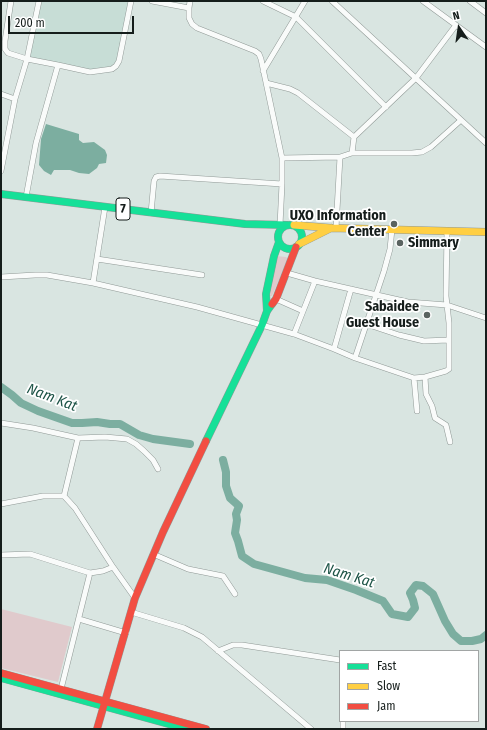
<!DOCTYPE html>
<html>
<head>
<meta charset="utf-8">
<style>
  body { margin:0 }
  #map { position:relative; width:487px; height:730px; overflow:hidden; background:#d9e5e1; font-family:"Fira Sans Condensed",sans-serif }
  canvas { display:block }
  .frame { position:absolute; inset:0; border:2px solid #151d1b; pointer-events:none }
  .legend { position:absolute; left:339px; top:650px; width:140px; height:72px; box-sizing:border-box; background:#fff; border:1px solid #a1a5a4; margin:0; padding:5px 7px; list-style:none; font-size:12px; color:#151d1b }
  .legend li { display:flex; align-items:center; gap:8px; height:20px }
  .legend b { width:20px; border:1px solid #a1a5a4 }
  .north { position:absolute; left:439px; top:8px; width:40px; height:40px; -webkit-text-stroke:3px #fff; paint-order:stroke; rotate:347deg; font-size:11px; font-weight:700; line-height:16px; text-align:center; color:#151d1b }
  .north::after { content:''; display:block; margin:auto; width:14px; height:18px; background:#151d1b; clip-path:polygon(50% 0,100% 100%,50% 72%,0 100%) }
  .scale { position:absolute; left:8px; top:16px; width:126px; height:18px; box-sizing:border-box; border:2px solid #151d1b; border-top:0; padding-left:5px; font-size:12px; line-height:14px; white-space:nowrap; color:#151d1b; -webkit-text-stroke:3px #fff; paint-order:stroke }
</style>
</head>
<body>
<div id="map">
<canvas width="487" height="730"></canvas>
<div class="frame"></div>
<ul class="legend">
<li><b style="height:5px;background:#16e098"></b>Fast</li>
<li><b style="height:5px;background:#ffcf43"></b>Slow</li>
<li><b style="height:5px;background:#f24e42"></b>Jam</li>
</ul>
<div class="north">N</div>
<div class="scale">200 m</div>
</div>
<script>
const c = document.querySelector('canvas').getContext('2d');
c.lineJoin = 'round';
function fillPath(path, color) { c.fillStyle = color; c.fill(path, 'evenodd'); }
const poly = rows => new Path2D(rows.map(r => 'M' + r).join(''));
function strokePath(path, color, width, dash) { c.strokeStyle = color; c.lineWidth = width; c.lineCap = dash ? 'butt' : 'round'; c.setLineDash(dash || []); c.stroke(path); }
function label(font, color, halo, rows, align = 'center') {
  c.font = font + ' "Fira Sans Condensed",sans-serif'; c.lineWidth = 3.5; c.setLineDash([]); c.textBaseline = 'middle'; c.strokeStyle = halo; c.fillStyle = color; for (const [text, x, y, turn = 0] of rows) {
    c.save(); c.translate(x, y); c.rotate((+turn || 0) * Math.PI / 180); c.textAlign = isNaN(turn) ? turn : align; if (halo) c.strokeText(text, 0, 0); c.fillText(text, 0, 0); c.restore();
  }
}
fillPath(poly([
  [39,1,131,1,116,66,95,72,27,59]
]), '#c7ddd6');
fillPath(poly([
  [276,256,286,257,288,259,272,296,270,296],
  [1,609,72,627,58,682,1,668]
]), '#e0cacc');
fillPath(poly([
  [46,124,79,134,79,140,83,143,94,142,105,150,107,155,106,163,99,164,97,168,89,174,79,173,70,170,54,170,51,175,44,171,39,165,41,139]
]), '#7caea0');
strokePath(poly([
  [1,387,12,395,21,403,38,411,72,423,82,423,97,422,110,424,120,424,139,435,153,439,190,444],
  [223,460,226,472,226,486,230,498,239,506,236,514,237,520,235,533,238,541,242,556,254,564,305,578,327,580,356,590,383,601,392,614,408,617,415,608,413,600,410,593,416,585,423,586,433,594,445,621,453,634,461,641,472,641,481,639,486,635]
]), '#7caea0', 8);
const street = poly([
  [152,1,189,8],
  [190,1,189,8,189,18,192,24,197,28,255,51,259,54,261,59,282,158,282,184,280,225],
  [263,1,296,17,386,107],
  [332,1,486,143],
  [423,1,486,47],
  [470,1,486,13],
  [58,65,90,72,112,69,116,66,119,61,131,1],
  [263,71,305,1],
  [266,83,290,89,298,93,354,137],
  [1,94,15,99],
  [352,153,354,137,416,78,456,25],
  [282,158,340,157,352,153,412,153,422,152,431,147,461,120],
  [1,171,15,99,27,59,8,53,5,49,5,41,11,1],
  [26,197,36,143,58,65,27,59,39,1],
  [151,213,154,181,156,177,160,176,282,184],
  [336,228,340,157],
  [97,259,202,275],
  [287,273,315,281,408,302,447,305,486,318],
  [1,277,35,275,47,275,93,283,197,307,294,334,334,349,355,358,414,378,425,377,446,371,449,369,449,323,446,296,447,231],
  [93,283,105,207],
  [276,299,303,311],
  [366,324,399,335,424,341,448,340],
  [294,334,315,281],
  [334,349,351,289],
  [355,358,384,271,390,249,392,229],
  [425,377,426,394,432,406,435,418,446,425,450,442],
  [414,378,417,411],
  [1,423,33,428,78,438,105,437,127,439,136,444,144,451,153,460,158,469],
  [64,496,78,438],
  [1,504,43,496,64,496,75,508,113,567,135,598],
  [153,554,188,569,223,576,235,594],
  [1,555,30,554,90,573,103,571,113,567],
  [131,612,184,628,202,637,311,729],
  [79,619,126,633],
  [218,651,233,645,242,645,340,660],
  [61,689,90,573],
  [343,729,343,721]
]);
const fast = poly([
  [1,194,245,224,287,225],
  '278 237a12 12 0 1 1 24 0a12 12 0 1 1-24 0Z',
  [267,311,266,294,274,256,279,242],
  [206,441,262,325,267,311,272,304],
  [1,678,187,729]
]);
const slow = poly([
  [294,225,331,228,486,232],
  [299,244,331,228]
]);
const jam = poly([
  [272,304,276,299,296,247],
  [1,673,206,729],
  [97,729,135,598,163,532,206,441]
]);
strokePath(street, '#909996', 6);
strokePath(fast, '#909996', 8);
strokePath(slow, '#909996', 8);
strokePath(jam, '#909996', 8);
strokePath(street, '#f9fbfa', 5);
strokePath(fast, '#16e098', 7);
strokePath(slow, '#ffcf43', 7);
strokePath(jam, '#f24e42', 7);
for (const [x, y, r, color] of [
  [394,224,4,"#5a6360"],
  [400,243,4,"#5a6360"],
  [427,315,4,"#5a6360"]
]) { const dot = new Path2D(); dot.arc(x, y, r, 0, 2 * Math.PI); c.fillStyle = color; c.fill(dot); strokePath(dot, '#fff', 1.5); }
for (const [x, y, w] of [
  [123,209,14]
]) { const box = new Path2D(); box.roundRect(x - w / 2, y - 11, w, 22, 3); c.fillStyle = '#fff'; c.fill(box); strokePath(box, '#151d1b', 1); }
label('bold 13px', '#151d1b', null, [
  ["7",123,209]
]);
label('bold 14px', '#151d1b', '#fff', [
  ["UXO Information",386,216],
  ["Center",386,232],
  ["Simmary",408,243,"left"],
  ["Sabaidee",419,307],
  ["Guest House",419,323]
], 'right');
label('italic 15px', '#1f5548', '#fff', [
  ["Nam Kat",52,398,21],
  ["Nam Kat",349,576,17]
]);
</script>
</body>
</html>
